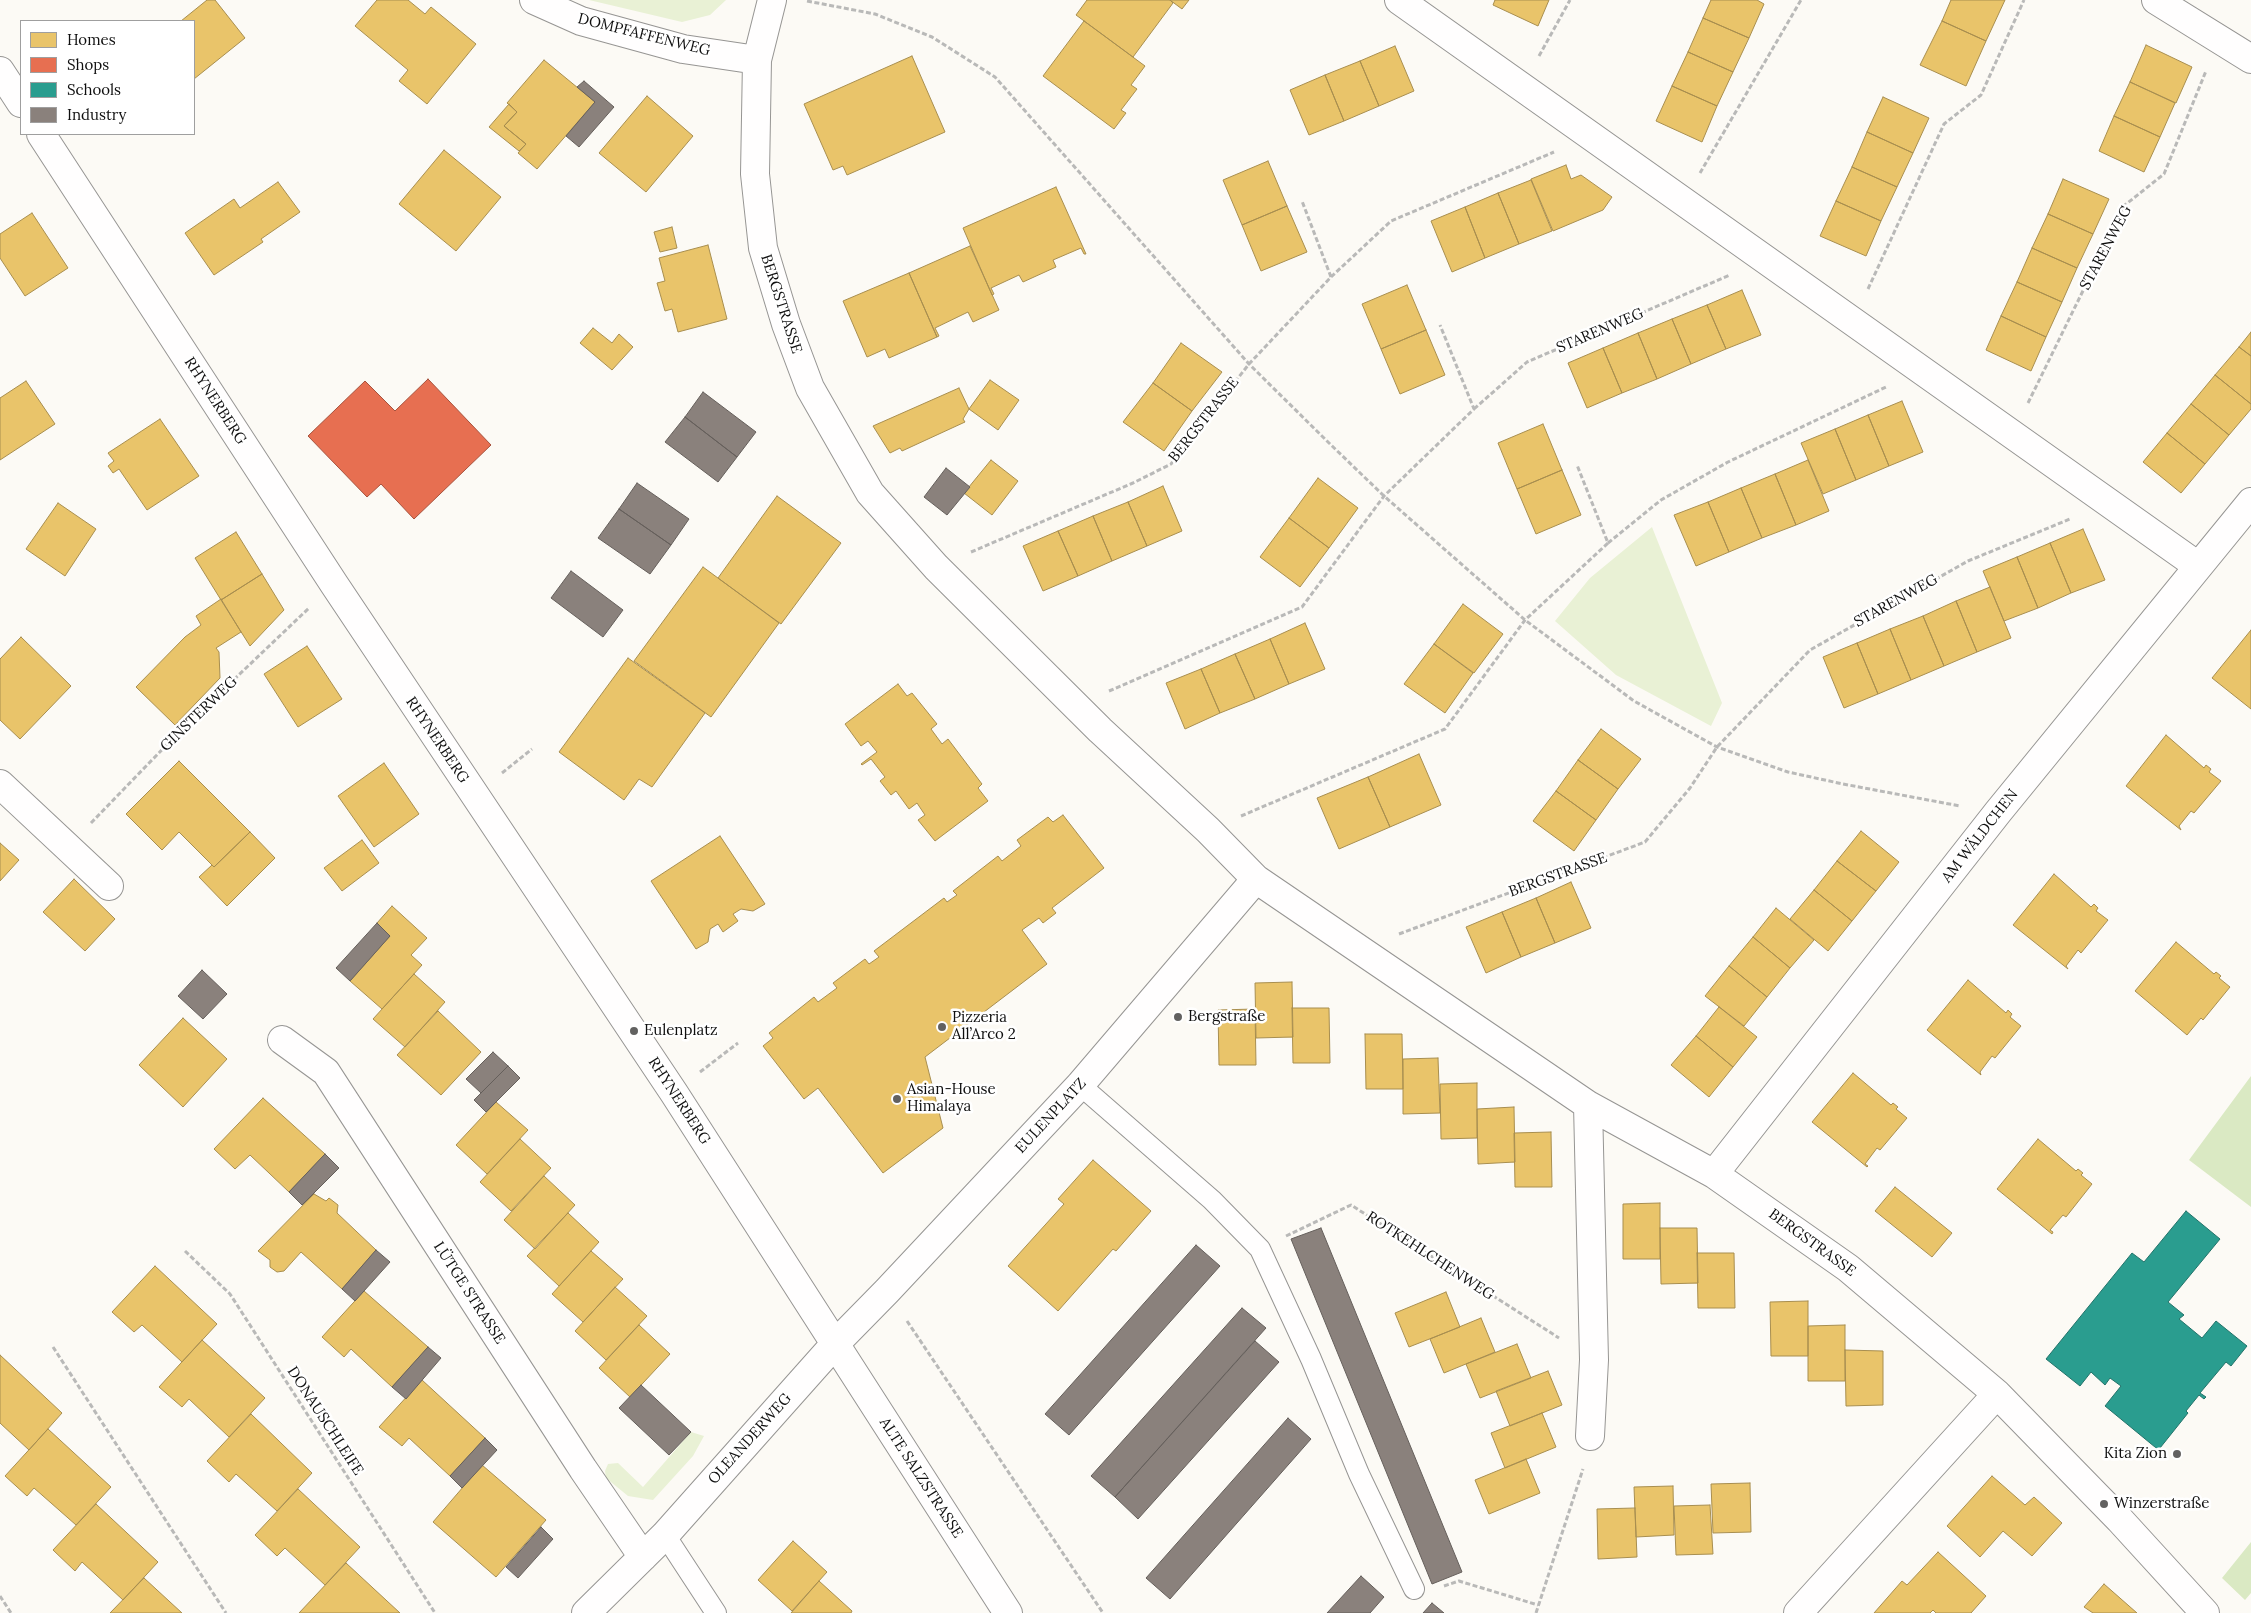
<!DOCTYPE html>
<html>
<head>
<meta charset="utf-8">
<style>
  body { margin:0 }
  #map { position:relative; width:2251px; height:1613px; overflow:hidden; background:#fcfaf5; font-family:Lora,serif }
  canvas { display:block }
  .legend { position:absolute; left:20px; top:20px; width:175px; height:115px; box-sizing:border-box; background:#fff; border:1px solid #9f9f9f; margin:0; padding:6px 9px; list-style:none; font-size:15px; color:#0f0f0f }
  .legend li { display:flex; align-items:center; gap:10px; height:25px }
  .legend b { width:25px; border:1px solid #9f9f9f }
</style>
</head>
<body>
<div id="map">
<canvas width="2251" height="1613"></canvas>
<ul class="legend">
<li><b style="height:14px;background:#e9c46a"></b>Homes</li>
<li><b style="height:14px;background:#e76f51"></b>Shops</li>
<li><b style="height:14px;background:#2a9d8f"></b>Schools</li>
<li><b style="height:14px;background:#8a817c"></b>Industry</li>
</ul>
</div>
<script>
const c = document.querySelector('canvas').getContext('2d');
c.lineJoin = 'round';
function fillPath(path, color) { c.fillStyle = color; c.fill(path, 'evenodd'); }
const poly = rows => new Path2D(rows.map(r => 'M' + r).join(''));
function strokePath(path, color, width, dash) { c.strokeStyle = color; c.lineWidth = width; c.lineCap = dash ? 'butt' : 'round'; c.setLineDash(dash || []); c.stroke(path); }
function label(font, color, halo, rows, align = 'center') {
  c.font = font + ' Lora,serif'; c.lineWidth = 5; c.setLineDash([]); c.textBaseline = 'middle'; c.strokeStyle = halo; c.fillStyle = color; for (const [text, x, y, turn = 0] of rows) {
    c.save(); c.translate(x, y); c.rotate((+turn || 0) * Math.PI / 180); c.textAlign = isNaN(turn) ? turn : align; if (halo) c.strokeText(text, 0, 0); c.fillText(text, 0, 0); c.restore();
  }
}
fillPath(poly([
  [589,0,726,0,710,15,682,22],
  [1652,527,1722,703,1711,726,1616,675,1555,621,1590,578],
  [691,1432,704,1436,693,1456,653,1500,628,1496,606,1478,605,1471,608,1464,618,1463,643,1487]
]), '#e9f1d5');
fillPath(poly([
  [2251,1076,2251,1207,2189,1160],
  [2251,1542,2251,1593,2245,1600,2222,1578]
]), '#dae9c3');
const homes = poly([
  [207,0,215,0,245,38,194,79,194,21,181,21,207,0],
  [377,0,408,0,425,14,431,7,476,44,427,104,399,81,408,70,355,26,377,0],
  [1087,0,1170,0,1173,3,1133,57,1076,15,1087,0],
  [1170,0,1189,0,1182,9,1170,0],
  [1495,0,1549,0,1538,26,1493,5,1495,0],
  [1711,0,1757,0,1764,4,1749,38,1703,18,1711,0],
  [1951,0,2005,0,1986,41,1942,21,1951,0],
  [1703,18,1749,38,1733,72,1688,52,1703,18],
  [1084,21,1145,66,1131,85,1137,89,1121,110,1126,113,1114,129,1043,76,1084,21],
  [1942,21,1986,41,1966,86,1920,65,1942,21],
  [2146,45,2192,67,2176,103,2130,82,2146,45],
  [1395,46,1414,91,1379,106,1360,61,1395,46],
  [1688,52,1733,72,1717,106,1672,86,1688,52],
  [912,56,945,132,847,175,843,166,833,170,804,104,912,56],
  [544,60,595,102,537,169,518,153,526,144,504,126,517,112,507,103,544,60],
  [1360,61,1379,106,1344,121,1325,75,1360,61],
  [1325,75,1344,121,1309,135,1290,90,1325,75],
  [2130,82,2175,103,2160,137,2114,116,2130,82],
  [1672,86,1717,106,1702,142,1656,121,1672,86],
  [647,96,693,136,646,192,599,153,647,96],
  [1883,97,1929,118,1913,153,1867,132,1883,97],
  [509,104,517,112,504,126,526,144,519,151,489,127,509,104],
  [2114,116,2160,137,2144,172,2099,151,2114,116],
  [1867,132,1913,153,1897,187,1852,167,1867,132],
  [444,150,501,197,456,251,399,204,444,150],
  [1268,161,1287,206,1242,225,1223,180,1268,161],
  [1566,165,1571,179,1581,175,1612,197,1603,210,1553,231,1531,179,1566,165],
  [1852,167,1897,187,1881,221,1836,201,1852,167],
  [2063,179,2109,199,2093,234,2048,214,2063,179],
  [1531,180,1552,231,1519,244,1498,193,1531,180],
  [278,182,300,212,261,239,263,242,214,275,185,233,234,199,240,208,278,182],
  [1056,187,1086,254,1084,254,1081,248,1053,260,1056,267,1023,282,1019,275,991,288,994,294,992,295,963,228,1056,187],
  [1498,193,1519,244,1485,258,1465,207,1498,193],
  [1836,201,1881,221,1866,256,1820,236,1836,201],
  [1287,206,1307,252,1261,271,1242,225,1287,206],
  [1465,207,1485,258,1452,272,1431,221,1465,207],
  [32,213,68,268,25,296,0,258,0,234,32,213],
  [2048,214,2093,234,2077,268,2032,248,2048,214],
  [672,227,677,248,660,252,654,232,672,227],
  [708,245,727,319,678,332,672,309,665,311,657,283,665,281,659,258,708,245],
  [970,246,999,310,973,322,968,312,935,328,939,336,937,337,909,273,970,246],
  [2032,248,2077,268,2062,302,2017,282,2032,248],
  [909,273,937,337,889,358,885,349,867,357,843,301,909,273],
  [2017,282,2062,302,2046,337,2001,316,2017,282],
  [1407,285,1426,330,1381,349,1362,304,1407,285],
  [1742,290,1761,335,1726,349,1707,305,1742,290],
  [1707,305,1726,349,1691,364,1672,319,1707,305],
  [2001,316,2046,337,2031,371,1986,350,2001,316],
  [1672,319,1691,364,1657,379,1638,333,1672,319],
  [593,328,612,343,619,334,633,347,612,370,580,343,593,328],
  [1426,330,1445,375,1400,394,1381,349,1426,330],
  [2251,332,2251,356,2239,347,2251,332],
  [1638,333,1657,379,1622,393,1603,348,1638,333],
  [1181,343,1222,372,1192,411,1153,383,1181,343],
  [2239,347,2251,356,2251,404,2215,375,2239,347],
  [1603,348,1622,393,1587,408,1568,363,1603,348],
  [2215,375,2251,404,2251,409,2229,435,2191,404,2215,375],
  [990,380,1019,400,998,430,969,409,990,380],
  [26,381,55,424,0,460,0,398,26,381],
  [1153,383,1192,411,1164,451,1123,422,1153,383],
  [959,388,969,409,963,419,965,422,902,451,900,448,890,453,873,426,959,388],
  [1902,401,1923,452,1889,466,1868,415,1902,401],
  [2191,404,2229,435,2205,464,2167,433,2191,404],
  [1868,415,1889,466,1856,480,1835,429,1868,415],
  [160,419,199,476,147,510,119,469,113,473,108,466,114,461,108,453,160,419],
  [1543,424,1562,470,1517,489,1498,443,1543,424],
  [1835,429,1856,480,1823,494,1801,443,1835,429],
  [2167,433,2205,464,2181,493,2143,462,2167,433],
  [991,460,1018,481,992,515,964,493,991,460],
  [1808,460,1829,511,1796,525,1775,474,1808,460],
  [1562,470,1581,515,1536,534,1517,489,1562,470],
  [1775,474,1796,525,1762,538,1741,488,1775,474],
  [1318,478,1358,508,1329,548,1289,518,1318,478],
  [1163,486,1182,531,1147,546,1128,502,1163,486],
  [1741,488,1762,538,1729,552,1708,502,1741,488],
  [777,496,841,543,781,624,718,578,777,496],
  [1128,502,1147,546,1112,561,1093,516,1128,502],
  [1708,502,1729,552,1696,566,1674,515,1708,502],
  [58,503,96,529,65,576,26,549,58,503],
  [1093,516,1112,561,1078,576,1058,531,1093,516],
  [1289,518,1329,548,1300,587,1260,557,1289,518],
  [2083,529,2105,580,2071,593,2050,543,2083,529],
  [1058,531,1078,576,1043,591,1023,546,1058,531],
  [236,532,262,574,221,600,195,558,236,532],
  [2050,543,2071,593,2038,608,2017,557,2050,543],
  [2017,557,2038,608,2004,621,1983,571,2017,557],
  [703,567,779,623,711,717,634,661,703,567],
  [262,574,284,610,250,646,221,600,262,574],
  [1990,587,2011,638,1977,652,1956,601,1990,587],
  [221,599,241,632,216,648,219,652,220,678,175,725,136,687,185,637,201,625,196,616,221,599],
  [1956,601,1977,652,1944,666,1923,616,1956,601],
  [1463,604,1503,634,1474,673,1434,644,1463,604],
  [1923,616,1944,666,1911,680,1890,629,1923,616],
  [1305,623,1325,669,1289,684,1270,639,1305,623],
  [1890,629,1911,680,1878,694,1857,643,1890,629],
  [2251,630,2251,709,2212,678,2251,630],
  [21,637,71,686,20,739,0,720,0,659,21,637],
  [1270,639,1289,684,1255,699,1235,654,1270,639],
  [1857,643,1878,694,1844,708,1823,657,1857,643],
  [1434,644,1473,673,1445,713,1404,684,1434,644],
  [307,646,342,699,298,727,264,674,307,646],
  [1235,654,1255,699,1220,713,1201,669,1235,654],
  [628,658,705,713,652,787,639,779,624,800,559,752,628,658],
  [1201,669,1220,713,1185,729,1166,683,1201,669],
  [898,684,907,696,912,693,937,724,931,729,942,744,948,739,982,784,978,788,988,801,935,841,918,820,925,815,917,803,909,809,896,791,891,795,880,781,885,777,871,759,862,765,861,764,877,752,868,741,861,746,845,724,898,684],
  [1601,729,1641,759,1618,789,1578,760,1601,729],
  [2166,735,2204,768,2206,765,2211,769,2209,772,2221,781,2194,813,2191,811,2179,826,2181,830,2126,786,2166,735],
  [1419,754,1441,805,1390,827,1368,777,1419,754],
  [1578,760,1618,789,1596,820,1556,791,1578,760],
  [179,761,250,832,214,867,179,832,162,850,126,814,179,761],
  [384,763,419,814,374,847,338,796,384,763],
  [1368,777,1390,827,1339,849,1317,798,1368,777],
  [1556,791,1596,820,1574,851,1533,821,1556,791],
  [1063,815,1104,868,1052,908,1056,913,1043,923,1039,918,1022,930,1047,964,925,1057,943,1128,883,1173,818,1088,804,1099,763,1046,773,1038,769,1033,814,997,818,1002,837,988,833,983,865,959,869,964,879,957,874,951,944,898,947,902,957,895,953,891,998,856,1002,861,1021,846,1017,840,1048,817,1053,822,1063,815],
  [1861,831,1899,862,1876,891,1837,861,1861,831],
  [250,832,275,858,227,906,199,877,212,865,214,867,250,832],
  [720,836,765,904,753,911,741,909,733,914,738,921,723,932,718,924,710,929,708,942,696,949,651,881,720,836],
  [362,840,379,863,342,891,324,868,362,840],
  [0,843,19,860,0,881,0,843],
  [1837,861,1876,891,1852,921,1814,890,1837,861],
  [2054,874,2091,907,2094,904,2098,908,2096,911,2108,920,2081,953,2078,950,2066,966,2068,969,2013,925,2054,874],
  [74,879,115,919,85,951,43,912,74,879],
  [1571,882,1591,928,1555,943,1536,898,1571,882],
  [1814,890,1852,921,1828,951,1790,919,1814,890],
  [1536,898,1555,943,1521,957,1502,912,1536,898],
  [392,906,427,938,411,955,422,965,382,1009,350,981,390,936,377,923,392,906],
  [1776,908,1814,940,1790,968,1753,937,1776,908],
  [1502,912,1521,957,1486,973,1466,927,1502,912],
  [1753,937,1790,968,1767,997,1729,966,1753,937],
  [2176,942,2214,974,2216,972,2221,976,2219,978,2230,987,2203,1020,2201,1018,2187,1035,2135,991,2176,942],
  [1729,966,1767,997,1744,1026,1705,996,1729,966],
  [414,974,445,1002,405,1047,373,1019,414,974],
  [1968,980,2006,1013,2008,1010,2012,1014,2010,1017,2021,1026,1995,1058,1992,1056,1980,1072,1981,1075,1927,1030,1968,980],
  [1292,982,1293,1037,1256,1038,1255,983,1292,982],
  [1719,1007,1757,1037,1733,1067,1696,1036,1719,1007],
  [1292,1008,1329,1008,1330,1063,1293,1063,1292,1008],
  [1255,1009,1256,1065,1219,1065,1218,1010,1255,1009],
  [438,1011,481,1052,441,1095,397,1055,438,1011],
  [183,1018,227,1059,183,1107,139,1065,183,1018],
  [1365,1034,1402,1034,1403,1089,1366,1089,1365,1034],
  [1696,1036,1733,1067,1709,1097,1671,1065,1696,1036],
  [1438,1058,1440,1113,1403,1114,1403,1059,1438,1058],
  [1853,1073,1891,1105,1893,1103,1898,1107,1896,1109,1907,1118,1880,1150,1877,1148,1865,1164,1868,1166,1867,1167,1812,1122,1853,1073],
  [1477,1083,1477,1138,1441,1139,1440,1084,1477,1083],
  [263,1098,325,1154,289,1192,250,1155,235,1169,214,1149,263,1098],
  [496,1102,528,1130,487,1174,456,1145,496,1102],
  [1514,1107,1515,1162,1478,1164,1477,1109,1514,1107],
  [1551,1132,1552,1187,1515,1187,1514,1133,1551,1132],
  [520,1139,551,1168,511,1211,480,1182,520,1139],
  [2038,1139,2076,1171,2078,1169,2083,1173,2081,1175,2092,1184,2066,1217,2063,1215,2050,1230,2053,1232,2052,1234,1997,1189,2038,1139],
  [1093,1160,1151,1211,1116,1251,1113,1249,1058,1311,1008,1266,1064,1204,1058,1199,1093,1160],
  [544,1176,575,1205,535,1249,504,1220,544,1176],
  [1895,1187,1952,1233,1932,1257,1875,1211,1895,1187],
  [314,1194,326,1201,329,1198,338,1205,337,1213,376,1250,342,1289,301,1252,284,1271,277,1272,270,1267,270,1260,258,1251,314,1194],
  [1660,1203,1660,1259,1623,1259,1623,1204,1660,1203],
  [568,1213,599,1242,559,1286,527,1256,568,1213],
  [1660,1228,1697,1228,1698,1283,1661,1284,1660,1228],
  [591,1251,623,1279,583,1322,552,1294,591,1251],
  [1697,1253,1734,1253,1735,1308,1698,1308,1697,1253],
  [155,1266,217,1324,182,1362,142,1325,134,1332,112,1312,155,1266],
  [615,1287,647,1316,606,1360,575,1331,615,1287],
  [364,1291,428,1347,392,1387,351,1349,344,1357,322,1337,364,1291],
  [1446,1292,1460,1327,1409,1347,1395,1313,1446,1292],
  [1808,1301,1808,1356,1771,1356,1770,1302,1808,1301],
  [1481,1318,1495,1352,1444,1373,1430,1339,1481,1318],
  [639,1325,670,1354,630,1397,599,1368,639,1325],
  [1845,1325,1845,1381,1808,1381,1808,1326,1845,1325],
  [202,1340,265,1398,229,1437,189,1399,182,1407,159,1387,202,1340],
  [1517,1344,1531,1378,1480,1398,1466,1364,1517,1344],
  [1845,1350,1883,1351,1883,1405,1846,1406,1845,1350],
  [0,1355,62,1413,29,1450,0,1423,0,1355],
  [1548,1371,1562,1405,1510,1426,1496,1391,1548,1371],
  [422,1380,485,1438,450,1476,409,1438,402,1446,379,1427,422,1380],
  [1542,1413,1556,1447,1505,1468,1491,1433,1542,1413],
  [251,1414,312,1473,277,1511,236,1474,229,1482,207,1461,251,1414],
  [48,1429,111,1487,76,1525,34,1488,27,1496,5,1476,48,1429],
  [1526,1459,1540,1493,1489,1514,1475,1480,1526,1459],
  [482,1465,546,1520,496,1577,433,1522,482,1465],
  [1992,1476,2025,1505,2034,1497,2062,1523,2032,1556,2003,1531,1980,1557,1947,1526,1992,1476],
  [1750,1483,1751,1532,1713,1533,1711,1484,1750,1483],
  [1673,1486,1674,1535,1636,1537,1634,1487,1673,1486],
  [298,1489,360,1547,325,1585,285,1548,277,1556,255,1535,298,1489],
  [96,1504,158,1562,123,1600,82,1562,75,1571,53,1550,96,1504],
  [1710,1505,1713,1554,1676,1555,1674,1506,1710,1505],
  [1635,1508,1637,1557,1598,1559,1597,1509,1635,1508],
  [793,1541,827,1572,792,1611,758,1580,793,1541],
  [1938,1552,1986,1596,1971,1613,1936,1613,1933,1610,1930,1613,1874,1613,1902,1581,1907,1585,1938,1552],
  [346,1563,400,1613,299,1613,346,1563],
  [144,1578,182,1613,110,1613,144,1578],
  [819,1581,852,1611,851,1613,791,1613,819,1581],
  [2104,1584,2137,1613,2093,1613,2084,1607,2104,1584]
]);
fillPath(homes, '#e9c46a');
strokePath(homes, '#a88e4f', 1);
const shops = poly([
  [428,379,491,445,414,519,381,484,367,497,308,436,365,381,395,411,428,379]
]);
fillPath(shops, '#e76f51');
strokePath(shops, '#a6523d', 1);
const schools = poly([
  [2186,1211,2220,1239,2168,1302,2184,1315,2179,1319,2202,1338,2216,1321,2247,1346,2231,1366,2226,1362,2200,1393,2206,1397,2204,1399,2199,1395,2186,1411,2188,1413,2160,1448,2162,1450,2161,1452,2105,1406,2121,1386,2110,1378,2105,1385,2091,1372,2080,1386,2046,1359,2132,1253,2144,1262,2186,1211]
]);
fillPath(schools, '#2a9d8f');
strokePath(schools, '#227269', 1);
const industry = poly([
  [584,81,614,107,579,147,566,136,595,102,577,87,584,81],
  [703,392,756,432,737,457,685,417,703,392],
  [685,417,737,457,718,482,665,442,685,417],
  [946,468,970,487,947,515,924,497,946,468],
  [637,483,689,519,671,545,619,509,637,483],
  [619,509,671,545,650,574,598,538,619,509],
  [571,571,623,610,603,637,551,598,571,571],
  [377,923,390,936,350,981,336,968,377,923],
  [202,970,227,994,203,1019,178,996,202,970],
  [493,1052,508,1066,481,1093,466,1079,493,1052],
  [508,1066,520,1078,486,1112,474,1100,508,1066],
  [325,1154,339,1168,302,1205,289,1192,325,1154],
  [1321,1228,1462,1572,1432,1584,1291,1239,1321,1228],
  [1196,1245,1220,1266,1069,1435,1045,1414,1196,1245],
  [376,1250,390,1262,355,1301,342,1289,376,1250],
  [1242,1308,1266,1328,1115,1497,1091,1476,1242,1308],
  [1255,1341,1279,1362,1138,1519,1115,1497,1255,1341],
  [428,1347,441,1358,406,1399,392,1387,428,1347],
  [641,1385,691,1432,669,1455,619,1408,641,1385],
  [1288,1418,1311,1439,1170,1599,1146,1578,1288,1418],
  [485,1438,497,1450,462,1488,450,1476,485,1438],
  [541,1527,553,1539,518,1578,506,1567,541,1527],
  [1361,1576,1384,1597,1370,1613,1327,1613,1361,1576],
  [1432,1603,1444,1613,1423,1613,1432,1603]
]);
fillPath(industry, '#8a817c');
strokePath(industry, '#655f5b', 1);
const lane = poly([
  [1080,1085,1212,1200,1260,1249,1311,1359,1359,1474,1414,1589],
  [665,1535,716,1613]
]);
const street = poly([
  [534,0,581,21,683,49,757,60],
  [772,0,757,60,755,174,763,248,786,324,810,388,870,493,936,567,1100,730,1208,830,1256,879,1588,1105,1714,1174,1848,1268,1997,1394,2120,1520,2205,1613],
  [1399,0,2198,566],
  [2156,0,2251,59],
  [0,71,21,103],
  [41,134,334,584,674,1093,1008,1613],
  [0,784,109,886],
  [282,1040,326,1072,583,1469,643,1557],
  [1588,1105,1594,1360,1590,1436],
  [1714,1174,1998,812,2251,502],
  [586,1613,665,1535,835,1344,887,1291,1080,1085,1256,879],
  [1798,1613,1997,1394]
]);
strokePath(lane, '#969593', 22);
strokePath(street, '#969593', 30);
strokePath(poly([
  [807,1,875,14,932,37,995,77,1249,364,1329,443,1384,496,1525,620,1634,701,1717,747,1788,772,1843,784,1960,806],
  [1539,56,1570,0],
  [1700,173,1801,0],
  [1331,277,1391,221,1554,152],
  [1868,289,1944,124,1981,95,2024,0],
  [2028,403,2125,205,2164,174,2206,71],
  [1474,409,1527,362,1730,275],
  [1608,543,1661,500,1728,462,1886,387],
  [971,552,1133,483,1171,464,1249,364,1331,277,1302,201],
  [1109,691,1302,607,1384,496,1474,409,1440,325],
  [502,773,532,749],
  [1241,816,1445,729,1525,620,1608,543,1577,465],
  [91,823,182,729,309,608],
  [1399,934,1645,842,1690,788,1717,747,1810,650,1968,561,2070,519],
  [700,1072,738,1043],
  [1286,1236,1351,1205,1559,1338],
  [185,1251,230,1294,435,1613],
  [907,1321,1103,1613],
  [53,1347,226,1613],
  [1444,1586,1459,1581,1538,1605],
  [0,1596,11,1613],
  [1536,1613,1583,1469]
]), '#b9b9b8', 3, [5, 2.5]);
strokePath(lane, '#fffefe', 20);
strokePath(street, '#fffefe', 28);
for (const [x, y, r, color] of [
  [1178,1017,5,"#626160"],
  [942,1027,5,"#626160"],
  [634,1031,5,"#626160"],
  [897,1099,5,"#626160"],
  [2177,1454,5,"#626160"],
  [2104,1504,5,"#626160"]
]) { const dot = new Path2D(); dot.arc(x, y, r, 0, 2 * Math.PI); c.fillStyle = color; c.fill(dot); strokePath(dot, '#fff', 2); }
label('15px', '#0f0f0f', '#fff', [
  ["DOMPFAFFENWEG",644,35,14],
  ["STARENWEG",2106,248,-62],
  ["BERGSTRASSE",781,304,72],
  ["STARENWEG",1600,331,-23],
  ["RHYNERBERG",215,401,57],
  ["BERGSTRASSE",1204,420,-52],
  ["STARENWEG",1896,601,-29],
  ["GINSTERWEG",199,714,-44],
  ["RHYNERBERG",437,740,56],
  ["AM WÄLDCHEN",1980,836,-52],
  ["BERGSTRASSE",1558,875,-20],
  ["RHYNERBERG",679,1101,57],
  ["EULENPLATZ",1051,1116,-47],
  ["BERGSTRASSE",1812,1243,36],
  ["ROTKEHLCHENWEG",1430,1256,33],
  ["LÜTGE STRASSE",469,1293,57],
  ["DONAUSCHLEIFE",325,1421,57],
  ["OLEANDERWEG",750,1439,-48],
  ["ALTE SALZSTRASSE",921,1478,57]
]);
label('15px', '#0f0f0f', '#fff', [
  ["Bergstraße",1188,1017],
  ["Pizzeria",952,1018],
  ["All’Arco 2",952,1035],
  ["Eulenplatz",644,1031],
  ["Asian-House",907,1090],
  ["Himalaya",907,1107],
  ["Kita Zion",2167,1454,"right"],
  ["Winzerstraße",2114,1504]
], 'left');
</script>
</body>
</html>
